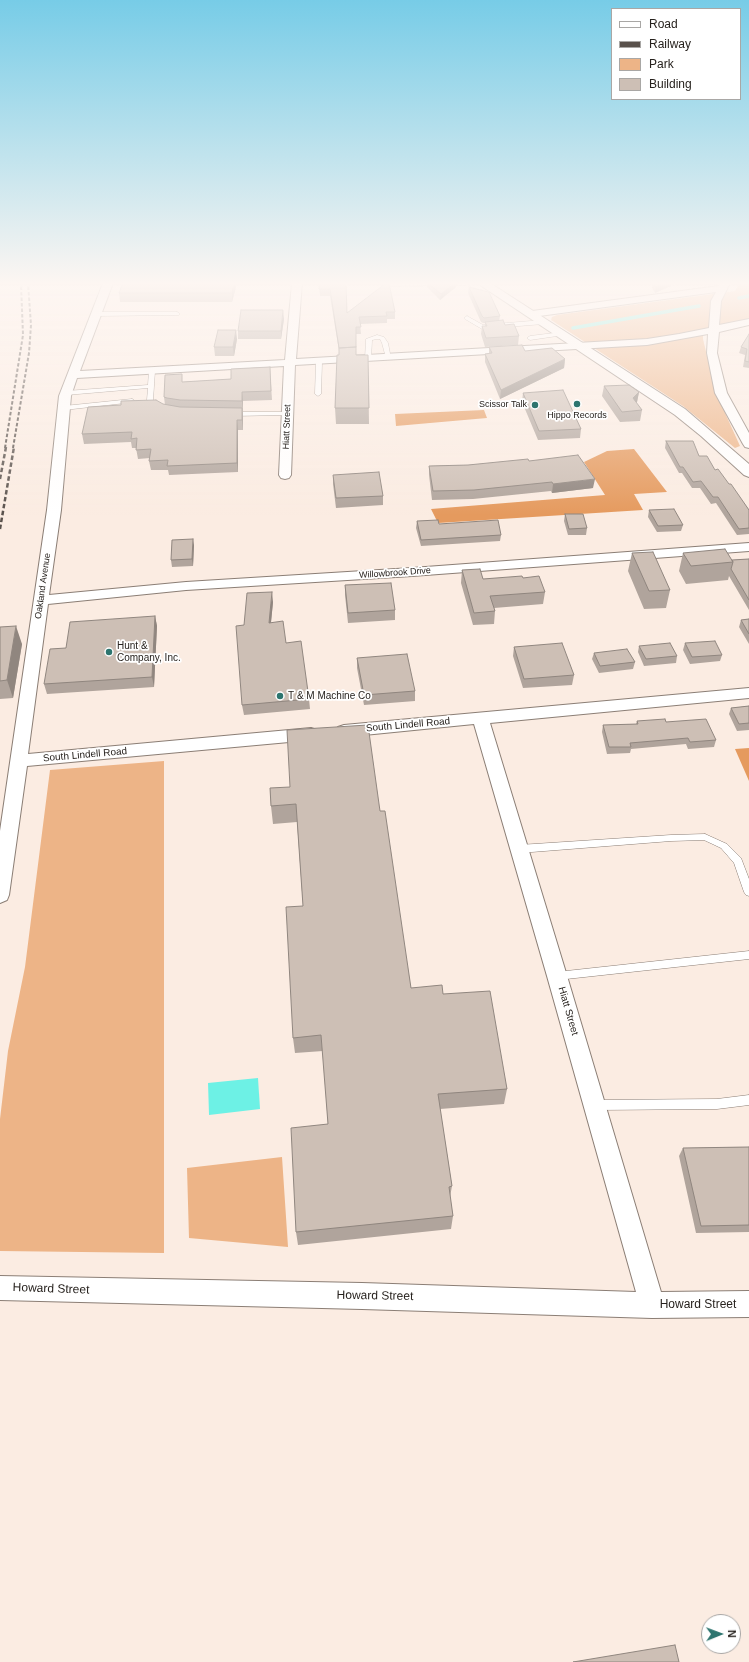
<!DOCTYPE html>
<html>
<head>
<meta charset="utf-8">
<style>
  body { margin:0 }
  #map { position:relative; width:749px; height:1662px; overflow:hidden; background:#fbece2; font-family:Helvetica,sans-serif }
  canvas { display:block }
  .legend { position:absolute; left:611px; top:8px; width:130px; height:92px; box-sizing:border-box; background:#fff; border:1px solid #a9a7a5; margin:0; padding:5px 7px; list-style:none; font-size:12px; color:#27221e }
  .legend li { display:flex; align-items:center; gap:8px; height:20px }
  .legend b { width:20px; border:1px solid #a9a7a5 }
  .north { position:absolute; left:701px; top:1614px; width:40px; height:40px; box-sizing:border-box; background:#fff; border:1px solid #a9a7a5; border-radius:50%; rotate:89deg; font-size:11px; font-weight:700; line-height:16px; text-align:center; color:#27221e }
  .north::after { content:''; display:block; margin:auto; width:14px; height:18px; background:#2d756f; clip-path:polygon(50% 0,100% 100%,50% 72%,0 100%) }
</style>
</head>
<body>
<div id="map">
<canvas width="749" height="1662"></canvas>
<ul class="legend">
<li><b style="height:5px;background:#fff"></b>Road</li>
<li><b style="height:5px;background:#59514c"></b>Railway</li>
<li><b style="height:11px;background:#edb487"></b>Park</li>
<li><b style="height:11px;background:#cdbfb5"></b>Building</li>
</ul>
<div class="north">N</div>
</div>
<script>
const c = document.querySelector('canvas').getContext('2d');
c.lineJoin = 'round';
function fillPath(path, color) { c.fillStyle = color; c.fill(path, 'evenodd'); }
const poly = rows => new Path2D(rows.map(r => 'M' + r).join(''));
function strokePath(path, color, width, dash) { c.strokeStyle = color; c.lineWidth = width; c.lineCap = dash ? 'butt' : 'round'; c.setLineDash(dash || []); c.stroke(path); }
function label(font, color, halo, rows, align = 'center') {
  c.font = font + ' Helvetica,sans-serif'; c.lineWidth = 3.5; c.setLineDash([]); c.textBaseline = 'middle'; c.strokeStyle = halo; c.fillStyle = color; for (const [text, x, y, turn = 0] of rows) {
    c.save(); c.translate(x, y); c.rotate((+turn || 0) * Math.PI / 180); c.textAlign = isNaN(turn) ? turn : align; if (halo) c.strokeText(text, 0, 0); c.fillText(text, 0, 0); c.restore();
  }
}
fillPath(poly([
  [740,283,749,283,749,320,703,330,703,339,716,393,740,446,735,448,683,406,551,320,552,317,557,315,735,291],
  [164,761,164,1253,0,1251,0,1119,8,1051,25,967,50,770],
  [282,1157,288,1247,189,1238,187,1168]
]), '#edb487');
fillPath(poly([
  [484,410,487,418,396,426,395,414],
  [634,449,667,492,634,494,643,510,438,523,431,509,605,495,584,462,607,451],
  [749,748,749,781,735,749]
]), '#e59a5e');
fillPath(poly([
  [258,1078,260,1109,209,1115,208,1083]
]), '#6df1e5');
strokePath(poly([
  [739,298,749,296],
  [573,328,699,306]
]), '#6df1e5', 3.5);
const lane = poly([
  [465,283,477,283,465,285,385,286,383,285,385,284,465,283],
  [177,312,179,313,179,315,96,316,93,314,96,312,177,312],
  [467,316,483,325,543,320,546,322,543,324,482,329,465,319,464,318,467,316],
  [562,332,564,333,564,335,530,340,527,338,530,336,562,332],
  [377,335,384,337,388,343,391,359,386,358,382,343,380,339,377,339,372,340,371,359,368,361,365,359,366,339,377,335],
  [319,360,322,362,321,394,318,396,315,394,316,362,319,360],
  [152,369,155,371,153,400,161,407,161,409,157,409,147,400,148,388,66,395,63,393,66,391,148,385,149,371,152,369],
  [132,399,134,400,134,402,64,410,61,408,64,406,132,399],
  [287,412,289,413,289,415,231,416,228,414,231,412,287,412],
  [705,834,727,844,741,858,749,879,749,896,746,895,744,892,734,863,721,848,704,840,671,841,519,853,516,851,514,849,516,847,519,845,671,835,705,834],
  [749,951,749,959,557,980,553,979,552,976,553,973,557,972,749,951],
  [749,1095,749,1105,717,1109,595,1110,591,1109,589,1105,591,1101,595,1100,717,1099,749,1095]
]);
const street = poly([
  [103,283,113,283,80,371,285,360,292,283,302,283,296,359,647,339,679,334,709,328,711,301,716,292,532,317,527,314,532,311,719,286,720,283,730,283,721,301,719,325,749,319,749,325,719,332,717,353,727,393,749,433,749,448,745,447,743,444,715,393,707,353,708,334,647,345,295,365,291,475,289,478,285,479,281,478,279,475,284,366,77,378,71,396,61,510,49,595,186,582,412,568,749,543,749,551,412,576,186,590,48,604,28,754,311,728,317,730,319,734,317,738,311,740,27,766,9,895,7,900,0,903,0,831,47,510,59,396,103,283],
  [749,688,749,698,490,723,567,976,661,1292,749,1291,749,1317,652,1318,362,1309,0,1300,0,1276,362,1283,636,1292,547,976,474,724,344,737,338,735,336,731,338,727,344,725,749,688]
]);
const secondary = poly([
  [477,283,490,283,685,409,749,464,749,477,744,475,701,436,675,415,477,283]
]);
strokePath(lane, '#8b7e75', 1);
strokePath(street, '#8b7e75', 2);
strokePath(secondary, '#8b7e75', 2);
fillPath(lane, '#fff');
fillPath(street, '#fff');
fillPath(secondary, '#fff');
strokePath(poly([
  [5,448,23,335,21,283],
  [13,448,29,353,31,325,28,283]
]), '#59514c', 2, [3.5, 2]);
strokePath(poly([
  [0,479,6,447],
  [0,529,14,447]
]), '#59514c', 2.5, [4.5, 2.5]);
fillPath(poly([
  [346,283,347,313,395,312,395,319,387,319,387,323,360,324,361,334,356,334,356,355,368,355,369,424,336,424,335,408,339,351,330,296,320,296,319,289],
  [427,283,457,283,456,287,440,300,427,287],
  [653,283,677,283,655,293,652,288],
  [236,287,232,302,120,302,119,293],
  [469,287,500,316,499,321,519,336,518,345,485,347,481,334,482,326,485,326,485,323,483,323,481,322,468,293],
  [284,319,281,339,238,339,238,331],
  [749,334,749,368,743,367,745,355,739,353,741,347],
  [237,339,234,356,215,356,214,347],
  [489,347,525,351,565,359,564,368,500,399,485,362,485,354,489,353],
  [270,367,272,400,243,401,243,430,238,430,238,472,169,475,168,470,151,470,149,461,150,458,138,459,136,448,132,448,131,442,84,444,82,434,163,404,165,405,164,397,183,382,231,379],
  [604,386,639,392,637,402,636,403,642,410,640,421,620,422,602,396],
  [523,393,581,429,580,438,538,440,522,402],
  [666,441,699,456,715,470,729,484,749,510,749,534,737,535,716,503,711,504,700,488,692,488,682,473,679,473,665,448],
  [529,461,593,488,552,493,551,491,473,499,432,500,429,475,429,466,468,465],
  [333,475,383,496,383,505,336,508,333,484],
  [649,510,683,525,681,531,657,532,648,517],
  [565,514,587,528,586,535,568,535,564,521],
  [417,521,439,524,501,535,500,541,421,546,416,528],
  [194,545,193,566,172,567,171,560],
  [632,553,670,590,666,608,644,609,628,571],
  [683,553,732,560,749,559,749,610,729,576,728,580,686,584,679,571],
  [462,570,483,579,523,578,545,592,543,604,494,608,495,611,494,624,473,625,461,583],
  [345,585,395,610,395,620,348,623,345,595],
  [273,602,271,622,286,643,309,699,310,709,244,715,242,705,244,625],
  [155,616,157,626,154,687,47,694,44,684],
  [749,619,749,644,739,627,741,620],
  [0,627,22,644,13,698,0,699],
  [685,643,722,655,720,661,690,664,683,650],
  [639,646,677,656,676,663,644,666,638,652],
  [514,647,574,675,572,685,523,688,513,656],
  [594,653,635,662,633,669,599,673,592,659],
  [357,658,415,691,415,701,364,705,357,668],
  [749,706,749,730,737,731,729,714,731,708],
  [637,721,666,722,716,740,714,747,688,749,686,744,631,749,630,753,607,754,602,732,603,725,636,724],
  [270,788,380,811,411,988,443,994,507,1089,504,1104,440,1109,452,1186,450,1197,453,1216,451,1229,298,1245,296,1232,328,1124,323,1051,295,1053,293,1038,303,906,297,822,273,824,271,806],
  [749,1147,749,1232,696,1233,679,1156,683,1148]
]), '#b0a49c');
fillPath(poly([
  [234,283,235,283,236,287,232,302,232,293],
  [455,283,457,283,456,287,440,300,441,294],
  [666,283,677,283,655,293,656,287],
  [283,310,284,319,281,339,281,331],
  [236,330,237,339,234,356,233,347],
  [565,359,564,368,500,399,501,390],
  [242,392,243,401,243,410,242,401],
  [639,392,637,402,631,408,633,398],
  [242,408,243,417,243,430,242,420],
  [237,420,238,430,238,472,237,463],
  [595,479,593,488,552,493,553,484],
  [193,539,194,545,193,566,192,559],
  [272,592,273,602,270,632,269,623],
  [155,616,157,626,154,687,152,677],
  [16,626,22,644,13,698,7,680]
]), '#90867f');
const building = poly([
  [123,283,234,283,232,293,119,293,123,283],
  [320,283,346,283,347,313,386,283,389,283,395,312,386,312,387,316,359,317,361,327,356,327,356,347,339,348,330,289,319,289,320,283],
  [428,283,455,283,441,294,428,283],
  [653,283,666,283,656,287,653,283],
  [469,287,489,292,500,316,484,318,482,316,469,287],
  [241,310,283,310,281,331,238,331,241,310],
  [503,320,505,325,514,324,519,336,486,338,482,326,487,326,485,322,503,320],
  [218,330,236,330,233,347,214,347,218,330],
  [749,334,749,362,745,361,747,349,741,347,749,334],
  [522,345,525,351,552,348,565,359,501,390,485,354,492,353,489,347,522,345],
  [356,347,356,355,368,355,369,408,335,408,337,355,339,355,339,348,356,347],
  [270,367,271,391,242,392,242,401,180,400,167,398,164,397,165,375,182,374,182,382,231,379,231,369,270,367],
  [629,385,639,392,633,398,642,410,622,412,604,386,629,385],
  [563,390,581,429,539,431,523,393,563,390],
  [156,400,163,404,180,407,242,408,242,420,237,420,237,463,167,466,168,460,149,461,151,449,136,450,137,438,131,439,132,432,82,434,88,407,121,405,121,401,156,400],
  [666,441,693,441,699,456,707,456,715,470,718,469,729,484,731,484,749,510,749,528,739,529,718,497,713,497,701,481,693,482,683,467,680,467,666,441],
  [578,455,595,479,553,484,552,482,474,490,433,491,429,466,468,465,528,459,529,461,578,455],
  [379,472,383,496,336,498,333,475,379,472],
  [674,509,683,525,658,526,649,510,674,509],
  [565,514,583,514,587,528,569,529,565,514],
  [438,520,439,524,498,520,501,535,421,540,417,521,438,520],
  [193,539,192,559,171,560,172,540,193,539],
  [725,549,733,562,691,566,683,553,725,549],
  [653,552,670,590,649,591,632,553,653,552],
  [749,559,749,600,731,569,733,562,732,560,749,559],
  [480,569,483,579,522,576,523,578,539,576,545,592,490,596,495,611,474,613,462,570,480,569],
  [391,583,395,610,348,613,345,585,391,583],
  [272,592,269,623,283,621,286,643,301,641,309,699,242,705,236,626,244,625,247,593,272,592],
  [155,616,152,677,44,684,50,649,66,648,70,622,155,616],
  [749,619,749,634,741,620,749,619],
  [16,626,7,680,0,681,0,627,16,626],
  [715,641,722,655,692,657,685,643,715,641],
  [562,643,574,675,524,679,514,647,562,643],
  [670,643,677,656,646,659,639,646,670,643],
  [627,649,635,662,600,666,594,653,627,649],
  [407,654,415,691,364,695,357,658,407,654],
  [749,706,749,723,739,724,731,708,749,706],
  [665,719,666,722,706,719,716,740,690,742,688,738,630,743,631,747,609,747,603,725,638,724,637,721,665,719],
  [368,725,380,811,385,811,411,988,442,985,443,994,490,991,507,1089,438,1094,452,1186,449,1187,453,1216,296,1232,291,1128,328,1124,321,1035,293,1038,286,907,303,906,296,804,271,806,270,788,290,787,287,730,368,725],
  [749,1147,749,1225,701,1226,683,1148,749,1147],
  [675,1645,679,1662,573,1662,675,1645]
]);
fillPath(building, '#cdbfb5');
strokePath(building, '#90867f', 1);
const sky = c.createLinearGradient(0, 0, 0, 515);
sky.addColorStop(0, '#77cce7');
sky.addColorStop(0.55, '#fdf6f2');
sky.addColorStop(1, '#fdf6f200');
c.fillStyle = sky;
c.fillRect(0, 0, 749, 515);
for (const [x, y, r, color] of [
  [577,404,4,"#2d756f"],
  [535,405,4,"#2d756f"],
  [109,652,4,"#2d756f"],
  [280,696,4,"#2d756f"]
]) { const dot = new Path2D(); dot.arc(x, y, r, 0, 2 * Math.PI); c.fillStyle = color; c.fill(dot); strokePath(dot, '#fff', 1.5); }
label('9px', '#27221e', '#fff', [
  ["Scissor Talk",527,405],
  ["Hippo Records",577,416,"center"]
], 'right');
label('9px', '#27221e', '#fff', [
  ["Hiatt Street",287,427,-88],
  ["Willowbrook Drive",395,573,-4],
  ["Oakland Avenue",43,586,-82]
]);
label('10px', '#27221e', '#fff', [
  ["Hunt &",117,646],
  ["Company, Inc.",117,658],
  ["T & M Machine Co",288,696]
], 'left');
label('10px', '#27221e', '#fff', [
  ["South Lindell Road",408,725,-5],
  ["South Lindell Road",85,755,-5],
  ["Hiatt Street",568,1011,74]
]);
label('12px', '#27221e', '#fff', [
  ["Howard Street",51,1289,2],
  ["Howard Street",375,1296,1],
  ["Howard Street",698,1305]
]);
</script>
</body>
</html>
